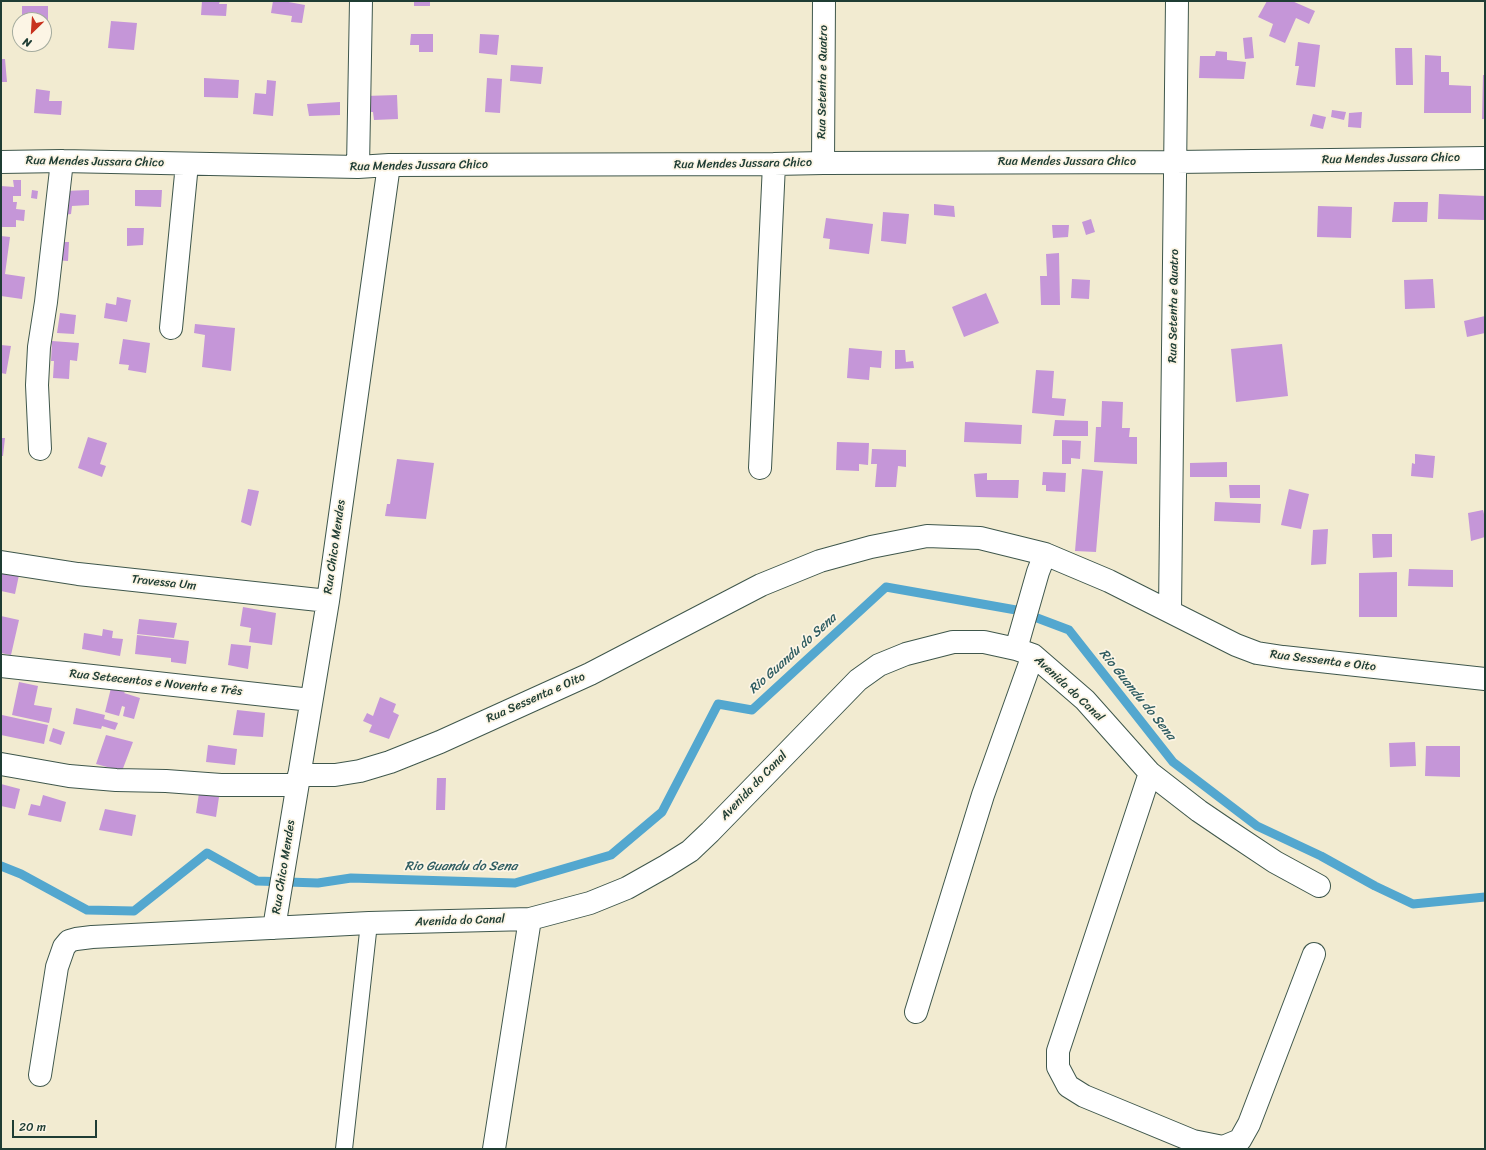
<!DOCTYPE html>
<html>
<head>
<meta charset="utf-8">
<style>
  body { margin:0 }
  #map { position:relative; width:1486px; height:1150px; overflow:hidden; background:#f2ebd1; font-family:Sriracha,sans-serif }
  canvas { display:block }
  .frame { position:absolute; inset:0; border:2px solid #1f3d34; pointer-events:none }
  .north { position:absolute; left:12px; top:12px; width:40px; height:40px; box-sizing:border-box; background:#fcf5e5; border:1px solid #a4ab9e; border-radius:50%; rotate:205deg; font-size:11px; font-weight:700; line-height:16px; text-align:center; color:#1f3d34 }
  .north::after { content:''; display:block; margin:auto; width:14px; height:18px; background:#c8321e; clip-path:polygon(50% 0,100% 100%,50% 72%,0 100%) }
  .scale { position:absolute; left:12px; top:1120px; width:85px; height:18px; box-sizing:border-box; border:2px solid #1f3d34; border-top:0; padding-left:5px; font-size:12px; line-height:14px; white-space:nowrap; color:#1f3d34; -webkit-text-stroke:3px #fcf5e5; paint-order:stroke }
</style>
</head>
<body>
<div id="map">
<canvas width="1486" height="1150"></canvas>
<div class="frame"></div>
<div class="north">N</div>
<div class="scale">20 m</div>
</div>
<script>
const c = document.querySelector('canvas').getContext('2d');
c.lineJoin = 'round';
const poly = rows => new Path2D(rows.map(r => 'M' + r).join(''));
function strokePath(path, color, width, dash) { c.strokeStyle = color; c.lineWidth = width; c.lineCap = dash ? 'butt' : 'round'; c.setLineDash(dash || []); c.stroke(path); }
function fillPath(path, color) { c.fillStyle = color; c.fill(path, 'evenodd'); }
function label(font, color, halo, rows, align = 'center') {
  c.font = font + ' Sriracha,sans-serif'; c.lineWidth = 3.5; c.setLineDash([]); c.textBaseline = 'middle'; c.strokeStyle = halo; c.fillStyle = color; for (const [text, x, y, turn = 0] of rows) {
    c.save(); c.translate(x, y); c.rotate((+turn || 0) * Math.PI / 180); c.textAlign = isNaN(turn) ? turn : align; if (halo) c.strokeText(text, 0, 0); c.fillText(text, 0, 0); c.restore();
  }
}
strokePath(poly([
  [1,866,21,874,87,910,134,911,207,853,257,881,318,883,351,878,515,883,611,855,662,812,718,704,752,710,886,587,1016,610,1069,630,1173,762,1257,826,1321,856,1375,886,1413,904,1485,897]
]), '#53a7cf', 9);
fillPath(poly([
  [202,1,220,1,219,4,227,4,226,16,201,15],
  [273,1,283,1,305,5,302,23,291,22,292,16,271,13],
  [414,1,430,1,430,6,414,6],
  [1267,1,1292,1,1315,11,1309,24,1296,18,1285,43,1269,36,1273,24,1258,17],
  [22,6,48,6,48,41,44,41,44,20,22,20],
  [111,21,137,23,134,50,108,48],
  [411,34,433,34,433,52,419,52,419,45,410,45],
  [480,34,499,35,497,55,479,53],
  [1252,37,1254,58,1245,59,1243,38],
  [1298,42,1320,45,1315,87,1296,85,1299,66,1295,66],
  [1395,48,1412,48,1413,85,1396,85],
  [1216,51,1227,52,1227,60,1246,62,1244,79,1199,78,1200,56,1215,56],
  [1425,55,1441,56,1441,72,1449,72,1449,85,1471,86,1471,113,1424,113],
  [1,59,5,59,7,82,1,82],
  [511,65,543,67,541,84,510,81],
  [1483,75,1485,75,1485,119,1482,119],
  [204,78,239,80,238,98,204,97],
  [487,78,502,79,500,113,485,112],
  [267,80,276,81,273,116,253,114,255,93,266,94],
  [36,89,50,91,49,101,62,101,61,115,34,113],
  [397,95,398,119,374,120,373,112,365,112,365,96],
  [340,102,340,115,309,116,307,104],
  [1332,110,1346,112,1344,120,1331,117],
  [1362,112,1361,128,1348,127,1349,113],
  [1313,114,1326,117,1323,129,1310,126],
  [13,180,21,180,21,196,13,196,13,202,17,202,16,209,25,210,24,221,16,220,16,227,1,227,1,186,14,187],
  [32,190,38,191,37,199,31,198],
  [89,190,89,205,72,206,71,214,63,215,64,191],
  [135,190,162,190,161,207,135,206],
  [1439,194,1485,196,1485,220,1438,219],
  [1394,202,1428,202,1427,222,1392,222],
  [934,204,954,206,955,217,934,215],
  [1318,206,1352,207,1351,238,1317,237],
  [883,212,909,214,906,244,881,241],
  [826,218,873,224,869,254,829,249,830,239,823,238],
  [1091,219,1095,232,1086,235,1082,222],
  [1052,225,1069,225,1068,237,1053,238],
  [127,228,144,228,143,245,127,246],
  [1,236,10,237,5,274,25,277,22,299,1,296],
  [56,242,69,242,68,261,55,260],
  [1059,253,1060,305,1041,305,1040,276,1047,276,1046,254],
  [1072,279,1090,280,1089,299,1071,298],
  [1433,279,1435,308,1405,309,1404,280],
  [986,293,999,323,964,337,952,307],
  [117,297,131,300,127,322,104,318,106,303,116,305],
  [60,313,76,315,74,334,57,333],
  [1485,316,1485,333,1467,337,1464,321],
  [195,324,235,328,231,371,202,367,205,335,194,333],
  [123,339,150,343,146,373,128,370,129,365,119,364],
  [52,341,79,343,77,361,70,360,69,379,53,378,54,361,51,361],
  [1282,344,1288,396,1236,402,1231,349],
  [1,345,11,346,6,374,1,373],
  [849,348,882,351,881,368,870,367,869,380,847,378],
  [895,350,905,350,906,362,913,361,914,368,895,369],
  [1036,370,1054,371,1052,398,1066,399,1064,416,1032,413],
  [1102,401,1123,402,1122,428,1130,428,1129,437,1137,437,1137,464,1094,462,1096,427,1101,427],
  [1055,420,1088,421,1088,436,1053,436],
  [965,422,1022,425,1021,444,964,442],
  [88,437,107,443,100,464,106,466,102,477,78,468],
  [1,438,5,438,3,456,1,456],
  [1062,440,1081,441,1080,459,1071,458,1071,464,1062,464],
  [837,442,869,443,868,465,859,464,859,471,836,470],
  [872,449,906,450,906,467,898,466,896,487,875,487,877,464,871,464],
  [1415,454,1435,456,1433,478,1411,476,1412,463,1415,464],
  [397,459,434,463,426,519,385,516,387,504,390,504],
  [1227,462,1227,477,1190,477,1190,463],
  [1082,469,1103,471,1096,552,1075,551],
  [1043,472,1066,473,1065,492,1046,491,1046,485,1042,485],
  [987,473,987,480,1019,480,1018,498,976,497,974,474],
  [1229,485,1260,485,1260,498,1230,498],
  [248,489,259,491,251,526,241,522],
  [1289,489,1309,494,1301,529,1281,525],
  [1215,502,1261,504,1260,523,1214,521],
  [1483,510,1485,518,1485,537,1471,541,1468,513],
  [1328,529,1326,564,1311,565,1313,530],
  [1372,534,1392,534,1392,557,1373,558],
  [1409,569,1453,570,1453,587,1408,586],
  [1,571,19,575,15,594,1,591],
  [1397,572,1397,617,1359,617,1359,573],
  [243,607,276,613,272,645,249,642,251,628,240,626],
  [1,616,19,620,11,655,1,653],
  [139,619,177,623,174,638,137,634],
  [103,629,113,631,112,638,123,639,120,656,82,649,84,633,102,636],
  [137,635,189,641,186,664,171,662,171,658,135,654],
  [231,644,251,646,248,669,228,665],
  [19,682,38,686,34,705,52,708,49,723,12,715],
  [111,688,125,692,124,693,140,698,134,719,123,716,125,707,122,706,119,716,105,712],
  [380,697,396,704,393,712,399,715,389,739,369,732,372,725,363,721,367,713,373,716],
  [76,708,105,715,104,719,118,723,115,730,102,726,101,729,73,724],
  [237,710,265,713,263,737,233,735],
  [2,715,48,725,44,744,1,735],
  [53,728,65,732,61,745,49,741],
  [106,735,133,742,122,771,96,764],
  [1415,742,1416,766,1390,767,1389,743],
  [208,745,237,749,235,765,206,762],
  [1426,746,1460,746,1460,777,1425,776],
  [437,778,446,778,445,810,436,810],
  [1,784,20,789,15,809,1,806],
  [199,793,219,797,216,817,196,813],
  [43,795,66,802,61,822,28,815,31,804,40,806],
  [105,809,136,815,132,836,99,830]
]), '#c596d8');
const service = poly([
  [344,1149,369,923]
]);
const minor = poly([
  [1,162,62,161,358,167,389,165,774,164,823,163,1176,162,1485,158],
  [823,163,824,1],
  [358,167,361,1],
  [171,328,187,164],
  [40,449,37,385,39,347,46,302,62,161],
  [760,468,774,164],
  [1,562,78,574,328,601],
  [1170,611,1177,1],
  [1016,649,1038,572,1045,554],
  [1,666,311,700],
  [1,764,69,776,116,780,166,781,221,785,297,785],
  [1150,773,1058,1051,1058,1067,1068,1086,1084,1096,1193,1141,1223,1147,1240,1140,1249,1124,1314,954],
  [299,775,335,775,360,771,390,762,440,742,590,674,761,585,820,561,871,547,927,536,980,538,1045,554,1109,581,1236,645,1257,653,1283,657,1485,679],
  [274,928,328,601,389,165],
  [916,1012,983,795,1033,655],
  [40,1075,57,967,64,947,69,941,76,939,92,937,369,923,530,919,590,903,627,888,666,866,690,851,710,832,858,680,879,665,906,654,953,642,984,642,1016,649,1033,655,1085,700,1150,773,1199,811,1227,830,1275,862,1319,886],
  [494,1149,530,919]
]);
strokePath(service, '#3f574c', 18);
strokePath(minor, '#3f574c', 24);
strokePath(service, '#fff', 16);
strokePath(minor, '#fff', 22);
label('12px', '#1f3d34', '#fcf5e5', [
  ["Rua Setenta e Quatro",823,82,-89],
  ["Rua Mendes Jussara Chico",1391,159,-1],
  ["Rua Mendes Jussara Chico",95,162,1],
  ["Rua Mendes Jussara Chico",1067,162],
  ["Rua Mendes Jussara Chico",743,164,-1],
  ["Rua Mendes Jussara Chico",419,166,-1],
  ["Rua Setenta e Quatro",1174,306,-89],
  ["Rua Chico Mendes",335,547,-82],
  ["Travessa Um",164,583,6],
  ["Rua Sessenta e Oito",1323,661,7],
  ["Rua Setecentos e Noventa e Três",156,683,6],
  ["Avenida do Canal",1069,689,43],
  ["Rua Sessenta e Oito",536,698,-24],
  ["Avenida do Canal",754,786,-46],
  ["Rua Chico Mendes",284,867,-81],
  ["Avenida do Canal",460,921,-2]
]);
label('italic 13px', '#2f5d62', '#fcf5e5', [
  ["Rio Guandu do Sena",793,654,-42],
  ["Rio Guandu do Sena",1137,695,51],
  ["Rio Guandu do Sena",461,867]
]);
</script>
</body>
</html>
